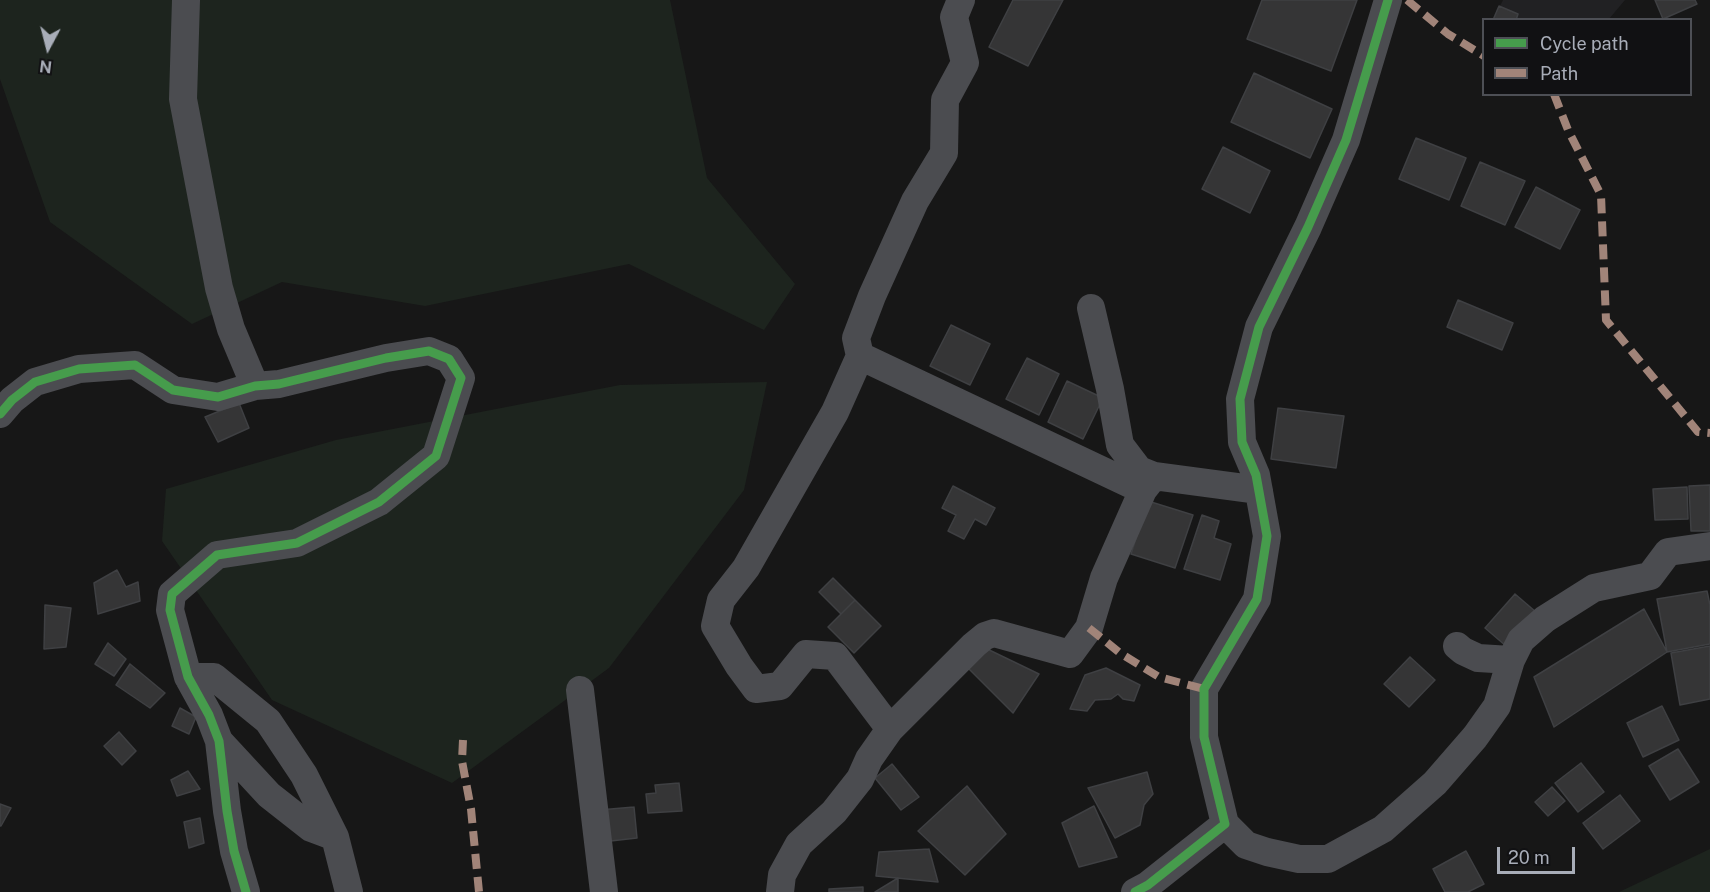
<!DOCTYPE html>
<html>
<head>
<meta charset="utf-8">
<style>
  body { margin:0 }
  #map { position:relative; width:1710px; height:892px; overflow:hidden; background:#171717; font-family:"Public Sans",sans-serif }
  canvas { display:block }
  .legend { position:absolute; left:1482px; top:18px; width:210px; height:78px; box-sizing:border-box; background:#111113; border:2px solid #4d4f55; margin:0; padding:8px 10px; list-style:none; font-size:18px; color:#a8adb8 }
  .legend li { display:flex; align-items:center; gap:12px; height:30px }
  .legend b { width:30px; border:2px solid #4d4f55 }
  .north { position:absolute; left:18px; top:18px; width:60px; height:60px; -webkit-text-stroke:4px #111113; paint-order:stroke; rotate:187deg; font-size:16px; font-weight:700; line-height:24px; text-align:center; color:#a8adb8 }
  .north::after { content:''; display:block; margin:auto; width:21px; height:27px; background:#a8adb8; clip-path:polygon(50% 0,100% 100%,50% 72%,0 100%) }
  .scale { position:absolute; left:1497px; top:847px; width:78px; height:27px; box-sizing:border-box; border:3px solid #a8adb8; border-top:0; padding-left:8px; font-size:18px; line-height:21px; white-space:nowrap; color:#a8adb8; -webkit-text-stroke:4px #111113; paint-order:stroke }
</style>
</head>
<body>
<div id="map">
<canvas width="1710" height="892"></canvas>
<ul class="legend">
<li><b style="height:8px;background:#469c4c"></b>Cycle path</li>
<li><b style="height:8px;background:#a18479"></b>Path</li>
</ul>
<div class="north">N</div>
<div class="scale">20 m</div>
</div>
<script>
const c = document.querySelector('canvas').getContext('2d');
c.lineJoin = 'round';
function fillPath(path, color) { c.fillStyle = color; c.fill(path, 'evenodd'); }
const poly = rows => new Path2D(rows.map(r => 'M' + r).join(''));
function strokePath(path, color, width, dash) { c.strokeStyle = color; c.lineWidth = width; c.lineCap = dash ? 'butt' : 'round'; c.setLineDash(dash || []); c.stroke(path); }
fillPath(poly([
  [1503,0,1625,0,1609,19,1493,20]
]), '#212123');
fillPath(poly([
  [0,0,670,0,707,178,795,284,764,330,629,264,425,306,282,282,192,324,50,222,0,79],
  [767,382,744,490,609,668,452,783,272,700,162,541,166,489,336,440,620,385],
  [1710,849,1710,892,1619,892]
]), '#1d241e');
const building = poly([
  [1013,0,1063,0,1028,66,989,47,1013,0],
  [1262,0,1357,0,1331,71,1247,39,1262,0],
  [1655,0,1695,0,1697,4,1663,19,1655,0],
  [1499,6,1518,14,1516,20,1493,20,1499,6],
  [1254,73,1332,109,1310,158,1231,122,1254,73],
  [1416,138,1466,158,1449,200,1399,179,1416,138],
  [1223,147,1270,171,1250,213,1202,189,1223,147],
  [1480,162,1525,181,1505,225,1461,206,1480,162],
  [1536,187,1580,210,1560,249,1515,227,1536,187],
  [1458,300,1513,323,1502,350,1447,327,1458,300],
  [951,325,990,344,970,385,930,366,951,325],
  [1027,358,1059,374,1039,415,1006,399,1027,358],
  [1067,381,1103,398,1083,439,1048,422,1067,381],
  [239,403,249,428,218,442,205,417,239,403],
  [1278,408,1344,416,1336,468,1271,459,1278,408],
  [1710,485,1710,531,1691,531,1689,486,1710,485],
  [953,486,995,508,986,525,975,519,964,539,948,531,956,515,942,508,953,486],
  [1687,487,1688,519,1655,520,1653,489,1687,487],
  [1148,501,1193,515,1175,568,1131,554,1148,501],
  [1202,515,1219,521,1214,538,1231,544,1220,580,1184,569,1202,515],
  [117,570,126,587,138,582,140,601,98,614,94,583,117,570],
  [833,578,855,600,841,614,819,592,833,578],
  [1707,591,1710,605,1710,644,1667,652,1657,599,1707,591],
  [1515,594,1536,612,1506,646,1485,628,1515,594],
  [855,600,881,626,854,653,828,627,855,600],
  [45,605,71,608,66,647,44,649,45,605],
  [1644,609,1667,652,1554,727,1534,677,1644,609],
  [108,643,126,659,114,676,95,664,108,643],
  [981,646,1039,674,1013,713,965,665,981,646],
  [1710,646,1710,699,1680,705,1671,653,1710,646],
  [1410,657,1435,680,1409,707,1384,684,1410,657],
  [130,664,165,693,150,708,116,685,130,664],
  [1106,668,1140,685,1134,701,1123,699,1118,694,1111,699,1095,700,1087,711,1070,709,1085,675,1106,668],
  [1662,706,1679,740,1643,757,1627,723,1662,706],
  [180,708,196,717,189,734,172,726,180,708],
  [119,732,136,751,122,765,104,746,119,732],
  [1678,749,1699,782,1670,800,1649,766,1678,749],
  [1581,763,1604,792,1578,812,1555,783,1581,763],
  [892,764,919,797,901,810,875,778,892,764],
  [188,771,200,789,177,796,171,780,188,771],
  [1147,772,1153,794,1144,805,1140,825,1115,838,1088,788,1147,772],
  [679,783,682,811,648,813,646,794,656,793,655,785,679,783],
  [967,786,1006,834,965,875,918,831,967,786],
  [1552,787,1565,801,1548,816,1535,802,1552,787],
  [1620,795,1640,821,1603,849,1583,823,1620,795],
  [0,804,11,808,1,826,0,826,0,804],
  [1094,806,1117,857,1079,867,1062,823,1094,806],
  [634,807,637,838,602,842,599,810,634,807],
  [200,818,204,843,189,848,184,822,200,818],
  [929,849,938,882,876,876,879,852,929,849],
  [1466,851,1484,884,1468,892,1445,892,1433,869,1466,851],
  [898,878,898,892,875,892,898,878],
  [863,887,863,892,829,892,829,889,863,887]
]);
fillPath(building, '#353536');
strokePath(building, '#3f4043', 1.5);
strokePath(poly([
  [186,0,183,99,219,288,231,329,255,386],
  [1091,308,1110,389,1120,445,1139,470,1154,476,1259,490],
  [860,356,856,338,872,296,915,201,944,153,945,100,965,63,954,17,961,0],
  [0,414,12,400,35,382,79,369,135,365,173,390,218,397,255,386,279,384,386,358,429,351,449,359,461,378,436,456,379,502,297,543,217,555,172,594,170,610,188,677,209,715,219,741,227,811,234,851,246,892],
  [1457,646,1463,651,1478,658,1511,660],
  [188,677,214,677,268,721,304,775,335,837,349,892],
  [580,690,604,892],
  [890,729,835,656,806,654,780,686,756,689,739,666,715,626,721,600,746,568,835,412,860,356,1143,490],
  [219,741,269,795,311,828,335,837],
  [1225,824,1246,845,1267,852,1299,859,1328,859,1383,829,1435,783,1475,737,1497,706,1511,660,1521,640,1545,619,1594,588,1650,576,1668,552,1710,546],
  [780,892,782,875,799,844,834,812,860,779,869,759,890,729,974,645,985,636,994,633,1070,654,1089,628,1104,578,1143,490,1154,476],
  [1135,892,1148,885,1225,824,1204,737,1204,689,1257,599,1267,536,1256,475,1242,442,1240,399,1259,327,1308,227,1346,140,1388,0]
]), '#4b4c50', 28);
strokePath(poly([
  [1407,0,1448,34,1484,56],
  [1554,94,1568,130,1601,195,1606,320,1698,432,1710,433],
  [1089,628,1120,653,1159,677,1204,689],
  [463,740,462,761,471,809,479,892]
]), '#a18479', 8, [15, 8]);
strokePath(poly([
  [0,414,12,400,35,382,79,369,135,365,173,390,218,397,255,386,279,384,386,358,429,351,449,359,461,378,436,456,379,502,297,543,217,555,172,594,170,610,188,677,209,715,219,741,227,811,234,851,246,892],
  [1135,892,1148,885,1225,824,1204,737,1204,689,1257,599,1267,536,1256,475,1242,442,1240,399,1259,327,1308,227,1346,140,1388,0]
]), '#469c4c', 9);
</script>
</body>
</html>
